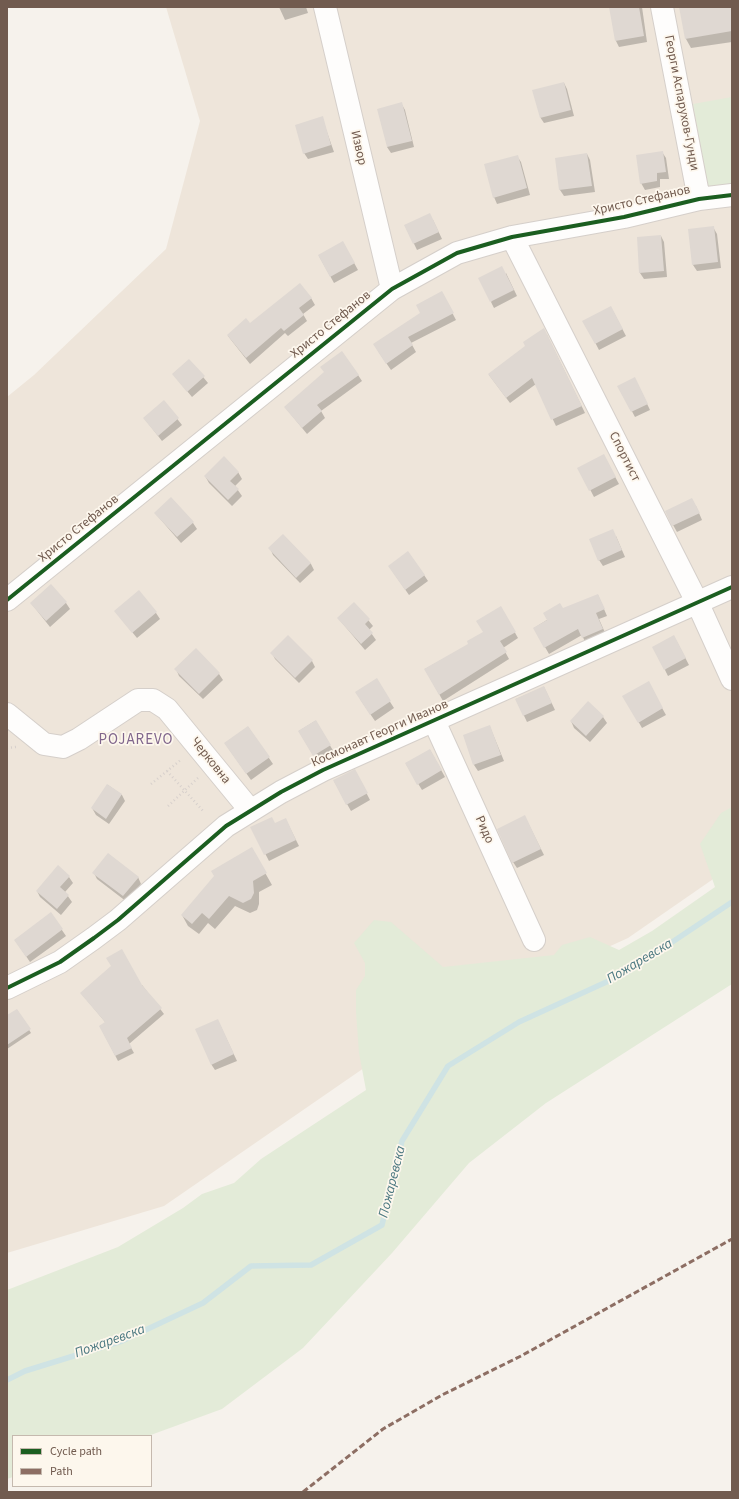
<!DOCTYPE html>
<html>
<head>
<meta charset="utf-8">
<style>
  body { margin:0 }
  #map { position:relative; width:739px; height:1499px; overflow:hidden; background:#f6f2ec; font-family:"Source Sans 3",sans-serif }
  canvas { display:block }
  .frame { position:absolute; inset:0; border:8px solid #715b4f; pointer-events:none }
  .legend { position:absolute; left:12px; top:1435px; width:140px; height:52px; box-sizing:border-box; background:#fdf7ed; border:1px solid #c5b9ae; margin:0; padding:5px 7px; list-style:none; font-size:12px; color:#715b4f }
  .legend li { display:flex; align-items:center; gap:8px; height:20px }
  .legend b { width:20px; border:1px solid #c5b9ae }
</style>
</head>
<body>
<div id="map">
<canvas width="739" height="1499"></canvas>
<div class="frame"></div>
<ul class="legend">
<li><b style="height:5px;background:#1b5e20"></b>Cycle path</li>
<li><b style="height:5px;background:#8d6e63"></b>Path</li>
</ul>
</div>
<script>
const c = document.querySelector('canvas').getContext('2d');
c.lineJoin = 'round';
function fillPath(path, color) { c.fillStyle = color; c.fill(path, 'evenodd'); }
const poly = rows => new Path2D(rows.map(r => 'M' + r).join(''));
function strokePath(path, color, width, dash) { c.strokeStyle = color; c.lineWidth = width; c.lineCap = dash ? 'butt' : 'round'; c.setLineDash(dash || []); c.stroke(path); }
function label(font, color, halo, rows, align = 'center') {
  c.font = font + ' "Source Sans 3",sans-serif'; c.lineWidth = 3.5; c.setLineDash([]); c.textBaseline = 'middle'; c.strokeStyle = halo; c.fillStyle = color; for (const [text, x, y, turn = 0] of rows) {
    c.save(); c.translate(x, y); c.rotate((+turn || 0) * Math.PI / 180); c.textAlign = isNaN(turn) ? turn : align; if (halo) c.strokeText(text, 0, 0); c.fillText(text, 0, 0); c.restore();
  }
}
fillPath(poly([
  [166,7,732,7,732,866,628,938,406,1039,164,1206,7,1253,7,397,34,375,166,249,200,121]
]), '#eee5da');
fillPath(poly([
  [732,97,732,188,709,192,693,104],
  [732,807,732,984,546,1103,469,1163,392,1253,303,1348,222,1409,148,1436,13,1436,13,1477,7,1479,7,1290,118,1247,183,1208,202,1194,234,1183,261,1159,366,1090,359,1053,356,1012,356,990,365,976,365,963,354,943,374,920,391,922,443,967,554,955,562,945,590,937,619,950,652,931,715,887,700,844,721,813]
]), '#e3ebd8');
fillPath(poly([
  [279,7,306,7,308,13,285,20],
  [613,7,642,7,647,42,619,47,616,41],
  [680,7,732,7,732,42,691,48,686,39],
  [564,83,567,89,574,116,544,123,540,117],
  [401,103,405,110,414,147,391,153,387,147],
  [322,118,334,152,308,159,304,153],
  [662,152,666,158,669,179,660,179,660,187,645,190,641,183],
  [587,154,590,160,595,192,564,196,560,190,556,159],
  [517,156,521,162,530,195,497,204,494,197],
  [433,220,442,239,417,250,405,225],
  [713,227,717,234,721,268,697,271,693,265],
  [661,236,664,242,667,277,644,279,640,273],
  [343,243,358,270,334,283,319,256],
  [506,273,517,296,494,308,491,302],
  [311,298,315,305,303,314,307,321,288,336,285,333,250,364,228,336,250,324],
  [445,299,456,320,411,343,416,352,391,370,378,351],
  [614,313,626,336,599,350,584,321],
  [547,335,585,413,556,426,536,384,510,403,489,375],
  [189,360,208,383,192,397,173,374],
  [325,373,358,375,362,381,321,411,325,418,307,434,285,407],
  [638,385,650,410,635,417,619,387],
  [164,402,182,425,162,441,144,418],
  [607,462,619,484,594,497,579,468],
  [238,472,242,479,235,486,242,496,232,506,209,483,205,476],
  [696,506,702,520,677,532,673,525],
  [155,513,193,523,197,529,181,543],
  [283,535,311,564,314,570,300,583,273,555,270,548],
  [616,536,625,557,603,566,599,560],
  [393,572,424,575,428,581,409,595],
  [598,595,607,616,599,619,606,635,586,644,582,635,549,654,534,628,563,610],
  [31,603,66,603,70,609,50,627],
  [354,603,373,626,369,630,376,640,365,650,338,618],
  [501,608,518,638,503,648,509,659,443,701,425,669,470,644,484,632],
  [115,611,156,613,160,619,137,638],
  [677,642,689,665,668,676,665,670],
  [272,653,312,661,315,667,299,683,275,659],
  [176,669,219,674,223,680,203,699,179,676],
  [376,680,394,708,375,721,360,699],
  [648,683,666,715,642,728,624,696],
  [544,687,555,710,527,722,516,699],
  [603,717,607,723,590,742,574,728,571,721],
  [315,721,334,752,318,762,299,731],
  [248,727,273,764,251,780,229,749],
  [490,727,504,761,478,771,474,765],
  [430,750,445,777,422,790,406,764],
  [358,777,370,800,351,811,334,781],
  [108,785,122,795,125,801,109,824,96,815,92,808],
  [527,821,544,855,517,868,513,862],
  [275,824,289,826,299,846,269,861,252,828],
  [251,848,272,885,259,892,259,904,257,910,250,913,235,906,215,929,208,923,199,934,188,926,182,915],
  [58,867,69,877,73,883,65,892,72,902,61,915,40,897,37,891],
  [94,873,138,877,141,884,127,902,97,879],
  [51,914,66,936,30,962,15,940],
  [142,985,164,1014,129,1044,134,1053,118,1061,100,1026,106,1023,81,993],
  [17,1010,31,1033,7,1049,7,1017],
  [221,1027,237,1061,215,1070,211,1064]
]), '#0003');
strokePath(poly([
  [7,1380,25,1371,122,1341,203,1303,251,1266,311,1265,382,1225,402,1141,448,1066,519,1022,626,973,732,902]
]), '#cfe3e4', 5.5);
fillPath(poly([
  [609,7,639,7,644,36,615,41],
  [679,7,732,7,732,31,685,39],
  [564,82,571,110,540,118,532,90],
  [402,102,412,141,387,147,377,109],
  [323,116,331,145,303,154,295,125],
  [663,151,666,172,657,173,657,181,640,184,636,155],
  [587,153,592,186,559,190,555,158],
  [518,155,527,188,493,198,484,164],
  [430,213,439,232,413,244,404,225],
  [714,226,718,262,692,265,688,229],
  [661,235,664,271,639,273,637,237],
  [343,241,355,263,330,277,318,255],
  [502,266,514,290,490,302,478,278],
  [300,283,312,298,299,308,304,315,284,331,281,328,246,358,227,335,246,318,250,323],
  [442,291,454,313,408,337,413,345,386,364,373,344,420,313,416,305],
  [611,306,623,329,595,344,582,321],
  [544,328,582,406,551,420,532,378,506,398,488,374,525,346,523,342],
  [342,351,359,375,317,405,322,411,302,428,284,407,324,372,320,367],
  [189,359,205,376,187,392,172,374],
  [635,377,648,404,631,412,617,386],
  [164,400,179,418,158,436,143,418],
  [604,454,616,477,589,491,577,468],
  [224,456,239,472,230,481,239,489,228,500,204,476],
  [171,497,194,522,177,537,154,513],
  [692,498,700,513,672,526,665,511],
  [613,529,622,550,598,561,589,539],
  [283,534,311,563,296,578,268,548],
  [408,551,425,575,405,590,388,566],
  [51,584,67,602,46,621,30,603],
  [139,590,157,612,132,633,114,611],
  [598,594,605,609,596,613,603,629,582,638,578,629,544,648,533,628,547,620,543,613,560,603,563,608],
  [354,602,370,619,365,624,373,633,361,644,337,618],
  [501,606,516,632,500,641,507,652,439,695,424,669,468,644,467,641,483,632,476,621],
  [288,635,313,660,295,678,270,653],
  [674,635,686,658,664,670,652,647],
  [196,648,220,673,199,694,174,669],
  [377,678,391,701,370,715,355,692],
  [649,681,663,708,638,723,622,696],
  [544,686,552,703,523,716,515,699],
  [588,701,604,716,586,736,570,721],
  [316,720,331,745,313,756,298,731],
  [490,725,501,755,473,765,463,735],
  [248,726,270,757,246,774,224,743],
  [430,749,442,770,417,785,405,763],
  [355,769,368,793,346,805,333,780],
  [107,784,122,794,106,819,91,808],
  [525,815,541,849,512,863,497,829],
  [272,817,275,823,286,818,296,840,264,855,250,827],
  [252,847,267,873,253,881,254,893,251,899,243,903,229,896,209,919,202,913,192,924,181,915,214,876,211,871],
  [108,853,139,877,123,896,92,873],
  [58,865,70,876,60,887,69,895,57,909,36,891],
  [51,912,63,929,26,957,14,940],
  [122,949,142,985,162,1008,127,1038,132,1048,115,1056,99,1026,105,1022,80,993,111,966,106,958],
  [17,1009,31,1029,7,1045,7,1015],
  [218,1019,234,1054,211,1065,195,1029]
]), '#dfd8d2');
const minor = poly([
  [325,7,392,289],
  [662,7,699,199],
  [512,237,698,604,732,679],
  [7,600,392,289,457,253,512,237,624,217,699,199,732,195],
  [7,714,44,744,63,747,79,739,138,700,153,700,167,709,250,810],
  [434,721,534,940]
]);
const tertiary = poly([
  [7,988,60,962,94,938,118,920,226,826,281,792,323,770,732,587]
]);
strokePath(minor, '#d5cfca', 24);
strokePath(tertiary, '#d5cfca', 24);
strokePath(poly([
  [7,748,16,747],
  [167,771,204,812],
  [151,784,182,759],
  [168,806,198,778]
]), '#d7d0cc', 2.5, [1, 3]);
strokePath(minor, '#fefdfc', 22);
strokePath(tertiary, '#fefdfc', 22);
strokePath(poly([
  [303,1492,383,1429,442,1395,521,1356,732,1239]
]), '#8d6e63', 3, [6, 3]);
strokePath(poly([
  [7,600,392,289,457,253,512,237,624,217,699,199,732,195],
  [7,988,60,962,94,938,118,920,226,826,281,792,323,770,732,587]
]), '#1b5e20', 4);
label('13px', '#715b4f', '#fdf7ed', [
  ["Георги Аспарухов-Гунди",681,103,79],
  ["Извор",358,148,77],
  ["Христо Стефанов",642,201,-13],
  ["Христо Стефанов",331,325,-39],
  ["Спортист",624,457,63],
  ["Христо Стефанов",79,529,-39],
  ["Космонавт Георги Иванов",380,734,-24],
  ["Черковна",210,761,51],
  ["Ридо",484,830,66]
]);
label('italic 14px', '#4b7881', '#fdf7ed', [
  ["Пожаревска",640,962,-31],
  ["Пожаревска",393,1182,-76],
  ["Пожаревска",110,1342,-20]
]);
c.letterSpacing = '1px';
label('15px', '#80668c', '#fdf7ed', [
  ["POJAREVO",136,741]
]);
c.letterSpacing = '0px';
</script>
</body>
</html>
